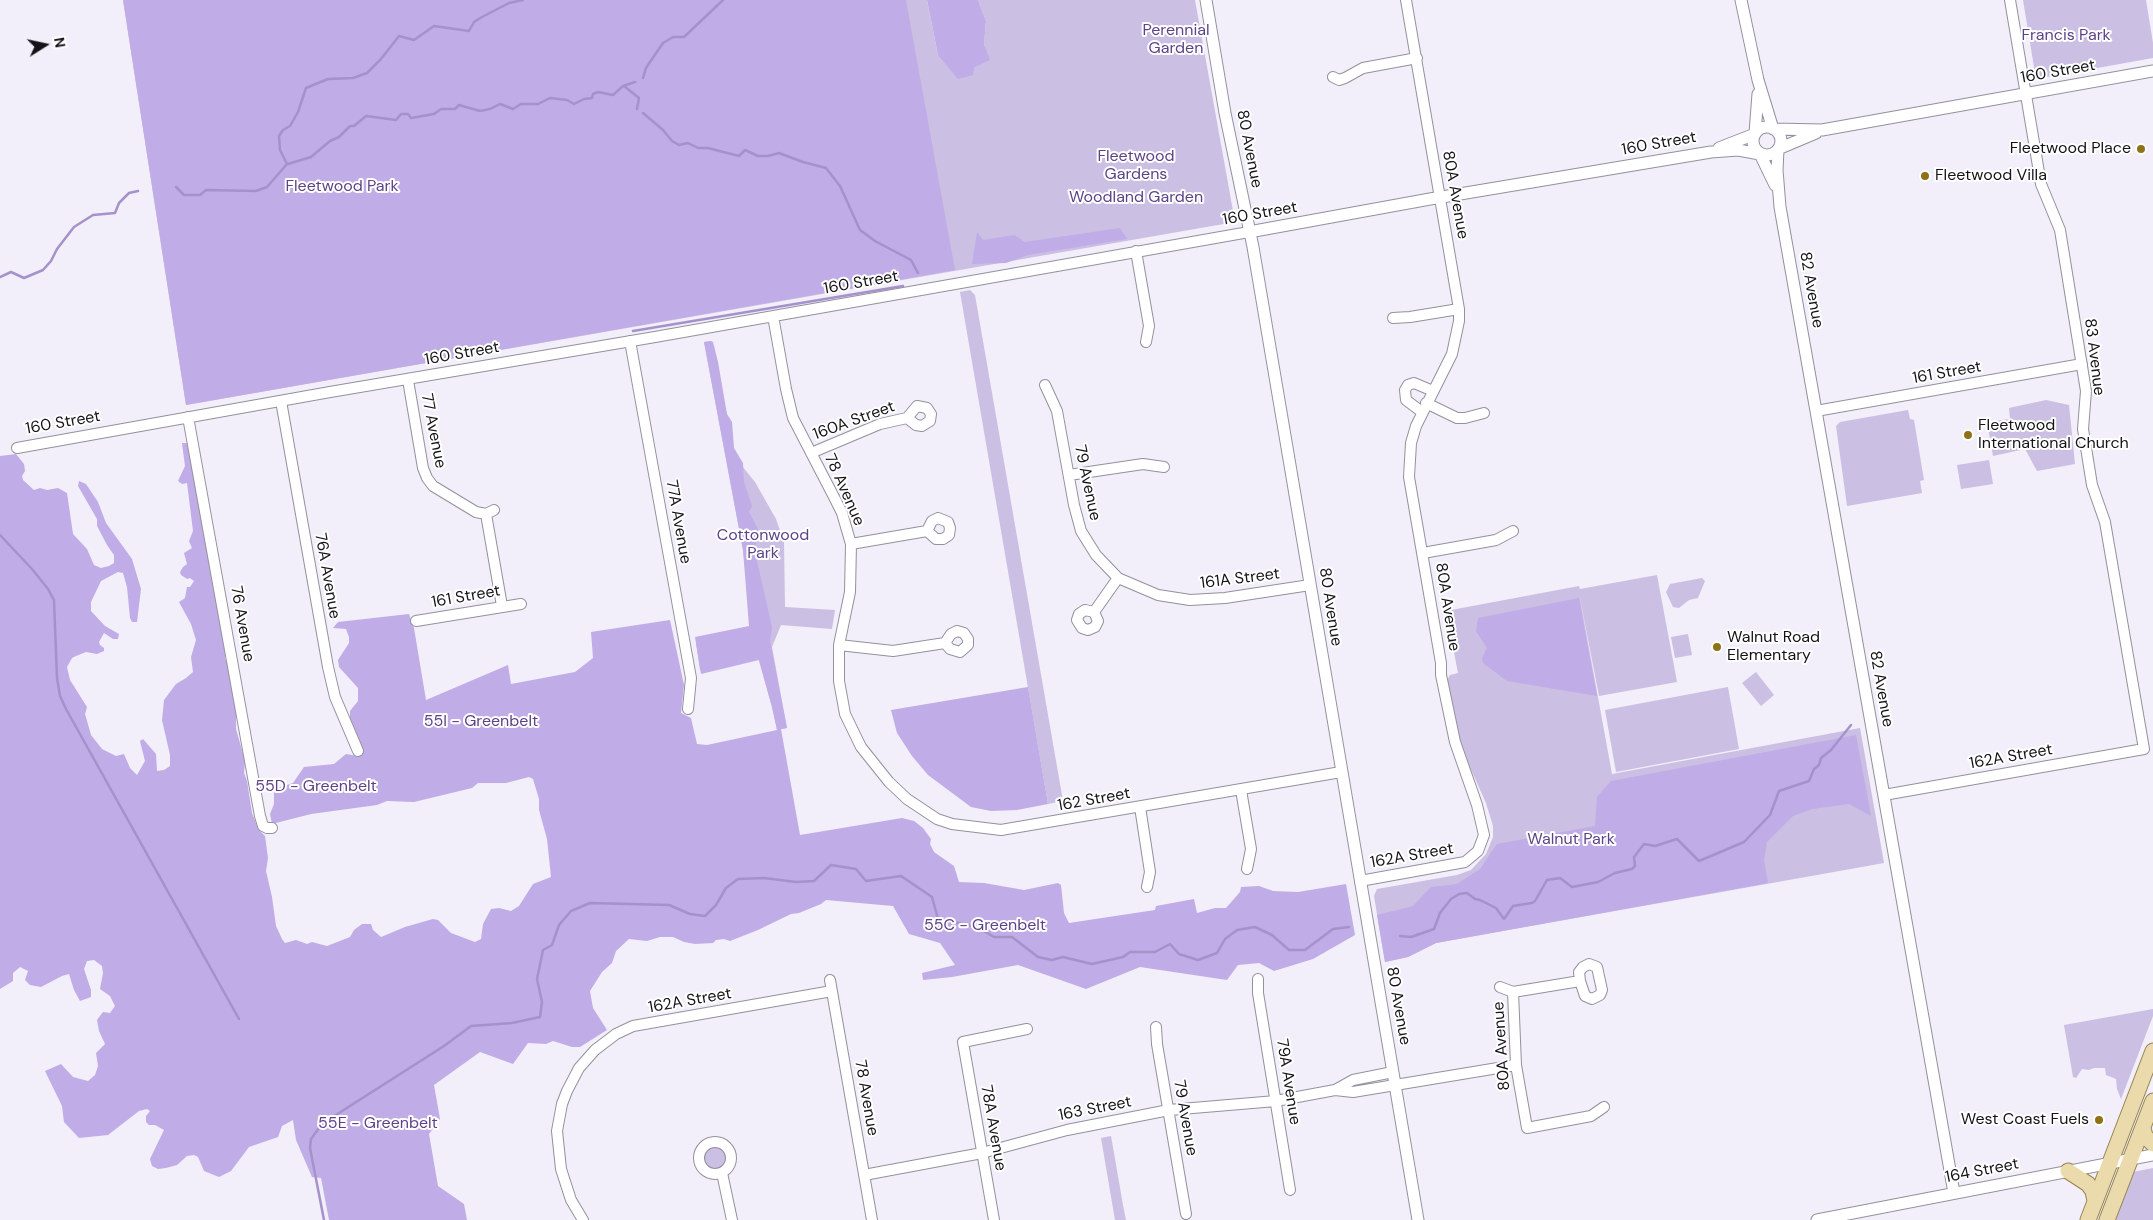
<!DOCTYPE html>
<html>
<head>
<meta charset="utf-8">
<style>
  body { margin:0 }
  #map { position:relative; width:2153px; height:1220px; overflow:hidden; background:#f2eefa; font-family:"DM Sans",sans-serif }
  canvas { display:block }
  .north { position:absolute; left:20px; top:20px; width:50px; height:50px; -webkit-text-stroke:4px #fff; paint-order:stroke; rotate:80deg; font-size:14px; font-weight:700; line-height:20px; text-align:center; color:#141317 }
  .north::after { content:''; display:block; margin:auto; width:18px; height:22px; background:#141317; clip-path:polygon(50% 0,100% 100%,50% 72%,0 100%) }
</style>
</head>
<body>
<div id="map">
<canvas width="2153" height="1220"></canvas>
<div class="north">N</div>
</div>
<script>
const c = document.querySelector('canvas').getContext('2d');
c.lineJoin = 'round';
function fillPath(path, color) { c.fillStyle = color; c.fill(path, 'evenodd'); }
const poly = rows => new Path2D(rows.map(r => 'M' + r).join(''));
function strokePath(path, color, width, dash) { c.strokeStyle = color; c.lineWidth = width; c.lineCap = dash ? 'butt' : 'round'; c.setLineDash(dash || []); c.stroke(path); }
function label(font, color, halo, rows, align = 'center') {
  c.font = font + ' "DM Sans",sans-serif'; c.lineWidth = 4; c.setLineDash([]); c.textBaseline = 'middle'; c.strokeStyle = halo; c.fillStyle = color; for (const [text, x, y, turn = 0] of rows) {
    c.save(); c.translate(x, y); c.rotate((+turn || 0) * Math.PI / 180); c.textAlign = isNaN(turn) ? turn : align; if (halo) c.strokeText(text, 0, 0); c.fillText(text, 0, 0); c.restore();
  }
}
fillPath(poly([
  [123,0,927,0,938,55,974,68,989,60,984,44,986,21,978,0,1195,0,1235,222,186,405],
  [2023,0,2146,0,2153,43,2153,58,2036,79],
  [970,290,975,295,1063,801,1048,804,960,292],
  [711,341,733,455,755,482,776,519,784,542,785,607,835,610,832,629,781,625,772,647,787,728,777,730,772,707,757,654,700,670,696,643,753,635,743,550,704,342],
  [2046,400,2069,405,2075,464,2037,471,2025,449,1993,456,1987,422,2010,419,2009,408],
  [1908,410,1910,419,1914,420,1924,480,1920,481,1922,493,1847,506,1836,426,1840,422],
  [1989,460,1993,484,1961,489,1957,465],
  [1657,575,1677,682,1599,696,1579,593,1612,774,1860,728,1884,863,1436,943,1408,957,1385,962,1374,896,1377,889,1457,875,1471,870,1486,854,1493,837,1493,826,1486,803,1459,743,1447,680,1450,675,1458,673,1446,611,1579,586,1580,589],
  [1702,578,1705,581,1698,598,1689,600,1679,608,1673,607,1666,592,1670,584],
  [1688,634,1692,655,1675,658,1671,637],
  [1756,672,1774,695,1761,706,1742,683],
  [1728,687,1739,749,1616,772,1605,710],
  [2153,1009,2153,1016,2121,1099,2117,1089,2116,1079,2106,1075,2105,1068,2094,1068,2089,1070,2082,1069,2076,1078,2073,1077,2064,1025],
  [1111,1136,1123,1205,1126,1220,1115,1220,1101,1138],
  '702 1158a13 13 0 1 1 26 0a13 13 0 1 1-26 0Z',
  [2153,1168,2153,1220,2114,1220,2133,1172]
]), '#cbbfe3');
fillPath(poly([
  [123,0,906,0,955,270,186,405],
  [927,0,978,0,986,21,984,44,990,60,974,68,973,75,958,79,938,55],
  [1120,228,1127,239,1028,255,1006,263,972,264,977,232,983,240,1014,235,1025,242],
  [711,341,713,342,718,362,727,414,732,422,734,448,743,463,744,482,752,506,749,512,758,529,758,538,754,548,772,627,770,641,787,728,781,729,800,835,902,818,914,821,923,828,931,839,930,844,934,852,954,866,959,882,984,883,1024,890,1058,883,1061,885,1064,913,1069,923,1155,910,1156,906,1194,899,1197,913,1215,908,1226,908,1240,892,1241,887,1259,886,1273,891,1298,892,1346,884,1355,935,1313,959,1274,971,1259,963,1238,965,1227,980,1140,967,1086,989,1018,965,952,977,923,980,922,973,955,965,940,943,909,934,893,906,826,900,821,904,799,913,791,914,758,930,730,941,724,939,716,940,713,943,695,944,684,942,673,937,660,937,647,941,629,939,616,951,612,963,602,972,590,991,593,1008,607,1030,580,1047,572,1047,553,1041,546,1044,528,1043,513,1064,480,1052,434,1085,440,1119,429,1134,438,1186,464,1204,467,1220,329,1220,321,1178,312,1177,296,1140,293,1120,282,1126,278,1137,249,1147,231,1171,219,1177,204,1171,198,1157,194,1155,187,1156,177,1165,166,1168,158,1169,152,1166,150,1159,164,1130,155,1125,149,1125,146,1122,146,1116,150,1111,147,1109,139,1111,108,1135,79,1138,64,1122,62,1106,45,1071,61,1064,73,1077,88,1081,95,1075,98,1066,96,1053,105,1044,99,1031,97,1020,103,1012,110,1013,115,1006,110,996,100,989,103,973,102,966,94,960,87,961,84,969,91,990,91,997,80,1001,74,990,69,974,62,976,41,987,30,985,25,980,28,971,20,967,13,973,13,981,0,989,0,456,16,454,24,464,25,471,22,476,23,480,34,490,40,488,47,490,58,488,67,493,73,534,87,549,94,565,101,568,109,566,114,563,114,555,107,545,97,526,97,519,78,486,79,481,86,484,98,502,106,523,132,559,141,589,137,622,132,622,130,618,127,587,123,573,118,572,101,581,91,602,91,611,105,626,119,634,118,639,113,639,104,633,99,642,100,645,104,648,104,651,97,654,86,652,76,656,72,658,67,667,70,680,87,707,85,714,91,735,102,749,116,756,124,754,130,768,137,775,145,761,140,741,143,739,156,754,157,771,164,770,170,766,170,755,162,720,164,700,176,684,186,678,193,672,191,657,196,640,191,624,179,602,185,598,187,587,190,587,194,581,190,578,187,579,181,575,180,572,183,567,187,564,184,553,192,548,189,541,193,531,187,483,182,484,178,481,185,466,182,443,187,443,190,446,226,650,225,658,230,669,236,704,236,729,245,761,244,773,247,781,252,813,258,829,265,836,268,858,266,871,272,897,276,926,282,939,285,943,296,940,307,944,312,942,327,946,350,937,354,930,362,924,371,924,373,930,381,937,405,927,433,919,438,920,451,933,475,942,481,939,483,924,491,909,499,908,511,911,519,906,533,884,551,877,547,839,539,810,539,799,533,779,529,777,506,783,478,783,472,788,414,802,387,801,377,805,311,814,272,824,270,814,274,804,274,789,293,783,304,767,334,764,346,754,358,756,363,752,350,718,350,711,358,701,358,688,339,667,338,660,349,643,349,637,346,629,333,628,338,622,409,614,414,628,426,700,508,665,511,684,575,672,593,658,591,632,670,620,684,685,681,713,691,718,697,744,707,745,777,730,772,707,759,660,701,674,695,637,749,626,743,550,704,342],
  [1579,598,1597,696,1507,681,1483,663,1482,658,1487,648,1476,631,1478,618],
  [1028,687,1048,804,1017,810,991,811,971,807,928,775,912,756,897,733,891,710],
  [1856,735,1871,816,1849,804,1812,809,1793,816,1767,842,1764,860,1768,883,1436,943,1408,957,1385,962,1377,915,1413,906,1431,887,1457,884,1480,869,1497,844,1595,826,1597,797,1611,781]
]), '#c0ace6');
strokePath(poly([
  [643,78,646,68,663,43,673,37,684,37,723,0],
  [624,86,639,98,637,109],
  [643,113,663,130,672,141,679,145,688,143,698,148,708,148,739,156,745,150,758,156,768,156,779,153,803,162,826,168,840,186,860,230,875,241,911,260,918,273],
  [288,164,311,157,330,141,339,137,350,126,354,126,366,116,396,120,401,114,408,114,411,118,434,114,441,109,455,109,459,105,480,111,490,109,500,104,513,109,521,104,538,104,550,98,567,100,574,104,584,99,592,98,593,94,598,92,613,95,623,86,635,82],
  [176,187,184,195,200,195,206,190,256,191,267,187,287,164,280,150,279,136,283,130,290,126,298,112,306,88,328,79,353,78,367,73,381,59,399,36,414,40,434,26,469,31,474,22,482,17,509,3,523,0],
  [0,277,11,272,24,278,43,270,51,261,57,249,74,227,93,215,115,213,119,203,129,193,138,191],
  [633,331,903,286],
  [0,535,32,569,48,589,54,600,57,678,60,696,66,709,239,1019],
  [1400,936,1411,937,1434,929,1440,913,1451,899,1459,894,1467,893,1475,899,1480,900,1496,908,1504,919,1513,906,1532,903,1535,901,1547,880,1560,878,1572,887,1598,882,1615,873,1632,869,1635,866,1634,857,1644,844,1655,846,1677,839,1699,861,1744,842,1770,815,1779,791,1809,781,1814,769,1819,765,1821,758,1831,750,1851,725],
  [324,1220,310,1148,311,1139,319,1128,328,1120,444,1046,471,1026,512,1023,540,1017,542,1002,537,979,543,950,552,945,559,925,571,911,590,903,669,905,690,914,705,916,716,905,726,888,738,879,764,878,796,882,814,881,831,865,856,869,866,881,901,876,932,897,938,919,977,927,994,937,1012,937,1038,957,1052,960,1063,957,1092,964,1123,957,1130,952,1155,952,1170,944,1179,954,1198,960,1217,953,1225,939,1237,930,1255,927,1272,935,1289,950,1305,950,1333,929,1349,927]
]), '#a692ca', 2.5);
const minor = poly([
  [1333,77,1339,80,1345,78,1363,68,1417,58],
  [1136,251,1149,326,1146,342],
  [773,316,786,389,793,418,835,499,842,513,851,544,850,592,839,645,839,681,845,714,861,747,889,782,907,799,937,819,952,824,1001,830,1341,772],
  [1393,318,1410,317,1459,309],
  [630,341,691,678,688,709],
  [408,380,423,468,427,478,433,486,476,512,486,514,494,510],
  [1045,385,1057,411,1074,505,1081,531,1096,555,1118,578,1158,595,1190,600,1225,598,1310,585],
  [281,401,328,667,335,697,358,751],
  [1426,403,1457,418,1465,418,1484,413],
  [1816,411,2082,364],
  [1422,412,1406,400,1405,390,1408,385,1414,383,1433,391],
  [188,417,260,816,263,826,267,828,272,828],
  [17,448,330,392,655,337,1249,232],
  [811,453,880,424,907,418,917,406,927,408,931,414,930,421,922,426,916,425,907,418],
  [1069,475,1143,464,1164,467],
  [486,514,502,606],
  [851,544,927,531,936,539,943,539,949,535,950,528,948,522,938,518,932,521,927,531],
  [1423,553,1496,540,1513,531],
  [1094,612,1098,621,1095,627,1088,630,1082,628,1077,620,1079,614,1085,610,1094,612,1118,578],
  [416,621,521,604],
  [957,631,964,633,968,639,968,645,960,652,950,649,945,643,951,634,957,631],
  [839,645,893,651,945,643],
  [1241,790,1251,849,1247,869],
  [1884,795,2144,749,2105,522,2092,485,2083,429,2086,391,2060,230,2041,184,2010,0],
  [1140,807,1150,872,1147,887],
  [1360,881,1465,862,1478,851,1484,835,1477,805,1455,742,1441,675,1441,663,1409,477,1411,443,1416,426,1452,354,1459,321,1459,309,1406,0],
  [1258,979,1258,993,1290,1190],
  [830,980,872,1220],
  [1500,987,1513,992,1580,981,1585,996,1592,999,1600,995,1602,990,1597,967,1589,964,1583,967,1579,972,1580,981],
  [1513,992,1516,1065,1527,1128,1591,1116,1604,1107],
  [1156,1027,1157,1044,1186,1214],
  [1335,1090,1353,1080,1393,1072],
  '699 1158a16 16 0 1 1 32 0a16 16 0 1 1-32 0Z',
  [722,1173,732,1220],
  [864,1175,982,1153,1067,1130,1169,1110,1276,1101,1335,1090,1353,1092,1516,1065],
  [583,1220,571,1200,561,1169,557,1131,562,1104,567,1091,579,1068,595,1050,616,1034,633,1026,832,991],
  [994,1220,963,1042,1027,1029]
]);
const tertiary = poly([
  [1206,0,1225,113,1253,247,1418,1220],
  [1741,0,1758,80,1773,129],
  '1753 141a14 14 0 1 1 28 0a14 14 0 1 1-28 0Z',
  [1774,129,1822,130,2153,71],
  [1755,133,1758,94],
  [1719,148,1755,134],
  [1778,149,1816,133],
  [1778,150,1777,170,1780,207,1954,1193],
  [1760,154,1775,185],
  [1249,232,1430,199,1711,152,1738,150,1760,154],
  [1817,1220,2153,1155]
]);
const primary = poly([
  [2143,1128,2145,1136,2153,1144],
  [2068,1171,2088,1184,2093,1191,2095,1201],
  [2088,1220,2153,1051],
  [2107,1220,2153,1101]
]);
strokePath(minor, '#94919c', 12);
strokePath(tertiary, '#94919c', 13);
strokePath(primary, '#978554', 17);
strokePath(minor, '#fff', 10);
strokePath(tertiary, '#fff', 11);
strokePath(primary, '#ebdbac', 15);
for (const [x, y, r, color] of [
  [2141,149,5,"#8e7216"],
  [1925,176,5,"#8e7216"],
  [1968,435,5,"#8e7216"],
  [1717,647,5,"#8e7216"],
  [2099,1120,5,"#8e7216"]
]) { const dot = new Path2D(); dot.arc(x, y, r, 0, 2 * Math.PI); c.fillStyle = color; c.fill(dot); strokePath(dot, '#fff', 2); }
label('16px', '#5e4288', '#fff', [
  ["Perennial",1176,31],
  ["Garden",1176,49],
  ["Francis Park",2066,36],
  ["Fleetwood",1136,157],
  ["Gardens",1136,175],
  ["Fleetwood Park",342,187],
  ["Woodland Garden",1136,198],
  ["Cottonwood",763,536],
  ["Park",763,554],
  ["55I - Greenbelt",481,722],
  ["55D - Greenbelt",316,787],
  ["Walnut Park",1571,840],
  ["55C - Greenbelt",985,926],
  ["55E - Greenbelt",378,1124]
]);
label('16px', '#141317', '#fff', [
  ["160 Street",2058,72,-10],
  ["160 Street",1659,144,-10],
  ["80 Avenue",1249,149,79],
  ["80A Avenue",1455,195,80],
  ["160 Street",1260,214,-10],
  ["160 Street",861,283,-10],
  ["82 Avenue",1811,290,80],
  ["160 Street",462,354,-10],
  ["83 Avenue",2094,357,83],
  ["161 Street",1947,373,-10],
  ["160A Street",854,421,-20],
  ["160 Street",63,423,-10],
  ["77 Avenue",433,431,79],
  ["79 Avenue",1087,483,78],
  ["78 Avenue",844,490,66],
  ["77A Avenue",678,522,80],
  ["76A Avenue",327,576,80],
  ["161A Street",1240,579,-7],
  ["161 Street",466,597,-10],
  ["80 Avenue",1330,607,81],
  ["80A Avenue",1447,607,81],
  ["76 Avenue",242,624,80],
  ["82 Avenue",1881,689,80],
  ["162A Street",2011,757,-10],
  ["162 Street",1094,800,-10],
  ["162A Street",1412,856,-10],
  ["162A Street",690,1001,-10],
  ["80 Avenue",1398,1006,80],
  ["80A Avenue",1502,1046,-94],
  ["79A Avenue",1288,1082,81],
  ["78 Avenue",866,1098,80],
  ["163 Street",1095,1109,-11],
  ["79 Avenue",1185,1118,80],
  ["78A Avenue",993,1128,80],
  ["164 Street",1982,1171,-11]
]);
label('16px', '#141317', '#fff', [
  ["Fleetwood Place",2131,149,"right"],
  ["Fleetwood Villa",1935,176],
  ["Fleetwood",1978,426],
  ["International Church",1978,444],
  ["Walnut Road",1727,638],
  ["Elementary",1727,656],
  ["West Coast Fuels",2089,1120,"right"]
], 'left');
</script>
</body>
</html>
